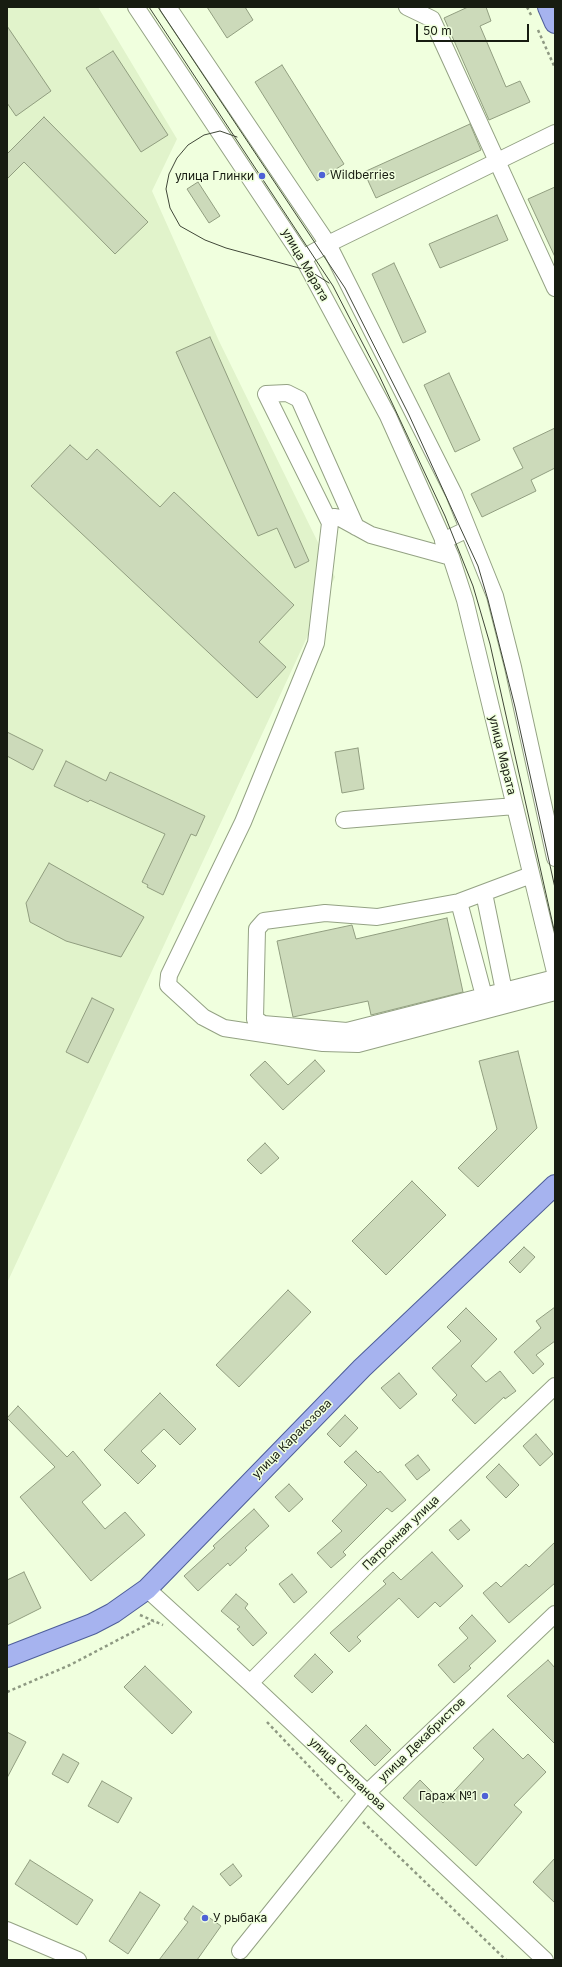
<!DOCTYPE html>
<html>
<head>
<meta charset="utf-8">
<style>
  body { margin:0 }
  #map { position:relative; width:562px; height:1967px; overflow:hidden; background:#f0ffde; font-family:Inter,sans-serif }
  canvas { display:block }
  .frame { position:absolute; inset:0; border:8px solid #171c11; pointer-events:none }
  .scale { position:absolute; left:416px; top:24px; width:113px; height:18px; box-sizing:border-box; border:2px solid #171c11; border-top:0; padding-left:5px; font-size:12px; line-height:14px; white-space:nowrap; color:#171c11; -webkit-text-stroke:3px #f0ffde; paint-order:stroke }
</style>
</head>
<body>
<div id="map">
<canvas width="562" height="1967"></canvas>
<div class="frame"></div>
<div class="scale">50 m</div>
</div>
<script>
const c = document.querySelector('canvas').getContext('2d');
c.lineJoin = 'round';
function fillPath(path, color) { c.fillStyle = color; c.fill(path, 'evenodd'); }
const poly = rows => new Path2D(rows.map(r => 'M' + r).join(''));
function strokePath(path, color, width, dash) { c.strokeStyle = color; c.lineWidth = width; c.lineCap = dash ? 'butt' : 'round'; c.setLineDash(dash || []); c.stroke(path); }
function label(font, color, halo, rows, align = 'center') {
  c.font = font + ' Inter,sans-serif'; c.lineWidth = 3; c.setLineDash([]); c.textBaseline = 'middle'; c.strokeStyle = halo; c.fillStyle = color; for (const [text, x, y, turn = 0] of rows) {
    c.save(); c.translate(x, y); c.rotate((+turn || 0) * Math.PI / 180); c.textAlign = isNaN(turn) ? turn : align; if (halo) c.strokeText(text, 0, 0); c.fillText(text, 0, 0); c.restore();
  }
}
fillPath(poly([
  [7,7,98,7,177,139,152,191,219,341,335,577,7,1283]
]), '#e1f3cb');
const building = poly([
  [207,7,245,7,253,20,227,38,207,7],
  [468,7,486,7,491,21,480,26,506,87,520,81,530,102,489,120,444,18,468,7],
  [7,26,51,91,16,116,7,103,7,26],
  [113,51,168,135,141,152,86,68,113,51],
  [282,65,344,164,317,181,255,82,282,65],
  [44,117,148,222,115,254,24,162,7,179,7,154,44,117],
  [470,124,481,150,376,198,364,172,470,124],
  [198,182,220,216,209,223,187,189,198,182],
  [555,187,555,257,528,199,555,187],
  [497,215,508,240,440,268,429,244,497,215],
  [394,263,426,332,403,343,372,274,394,263],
  [210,337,309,561,295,568,277,528,258,536,176,352,210,337],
  [449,373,480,440,455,452,424,385,449,373],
  [555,428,555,468,531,480,536,491,482,517,471,494,523,468,513,448,555,428],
  [70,445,87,460,97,449,160,507,174,492,294,605,259,642,286,667,257,698,31,486,70,445],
  [7,732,43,750,33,770,7,756,7,732],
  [358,748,364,789,342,793,335,752,358,748],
  [66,761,106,781,110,772,205,816,196,836,191,834,163,895,147,887,148,885,142,882,165,834,90,800,88,802,54,786,66,761],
  [49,863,144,917,121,957,66,941,30,922,26,903,49,863],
  [447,918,463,992,371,1015,368,1001,293,1017,277,941,352,925,356,939,447,918],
  [92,998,114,1009,88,1063,66,1052,92,998],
  [518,1051,537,1128,478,1187,458,1168,497,1129,479,1061,518,1051],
  [315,1060,325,1071,283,1110,250,1075,265,1061,288,1085,315,1060],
  [265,1143,279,1158,261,1174,247,1160,265,1143],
  [412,1181,446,1215,386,1275,352,1241,412,1181],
  [524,1247,535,1257,520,1273,509,1262,524,1247],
  [288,1290,311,1312,239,1387,216,1365,288,1290],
  [555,1307,555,1341,536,1355,544,1364,533,1374,514,1352,541,1328,536,1321,555,1307],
  [466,1308,497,1339,471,1366,486,1382,500,1371,516,1391,505,1399,504,1397,475,1424,452,1400,457,1395,432,1368,461,1341,447,1327,466,1308],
  [399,1373,417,1394,400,1409,381,1388,399,1373],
  [160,1393,196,1429,180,1445,164,1429,141,1451,156,1466,138,1484,104,1450,160,1393],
  [18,1406,67,1457,73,1451,101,1485,82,1502,105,1529,125,1512,145,1535,91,1581,20,1497,55,1467,7,1418,18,1406],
  [345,1415,358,1428,340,1447,327,1434,345,1415],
  [536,1434,553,1454,540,1466,523,1446,536,1434],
  [356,1451,378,1473,380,1471,406,1500,392,1512,387,1508,343,1552,346,1555,331,1568,317,1553,342,1531,332,1521,367,1485,344,1462,356,1451],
  [418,1455,430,1470,417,1480,405,1465,418,1455],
  [499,1464,519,1485,506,1498,486,1477,499,1464],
  [289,1484,303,1499,289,1512,275,1497,289,1484],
  [254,1509,269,1526,245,1548,247,1550,230,1566,228,1563,198,1591,184,1576,215,1548,213,1546,254,1509],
  [461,1520,470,1530,458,1540,449,1530,461,1520],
  [555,1542,555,1583,509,1623,483,1593,496,1582,501,1587,526,1564,529,1567,555,1542],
  [432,1552,463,1586,440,1607,435,1602,418,1618,399,1598,357,1637,361,1641,349,1652,330,1633,386,1584,383,1581,393,1572,401,1580,432,1552],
  [24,1572,41,1608,7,1625,7,1580,24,1572],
  [292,1574,307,1592,294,1603,279,1584,292,1574],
  [236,1594,248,1604,245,1608,267,1633,253,1646,237,1629,240,1627,221,1611,236,1594],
  [472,1615,496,1641,469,1666,471,1668,454,1683,438,1665,468,1638,459,1628,472,1615],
  [315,1654,333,1672,312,1693,294,1676,315,1654],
  [548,1660,555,1668,555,1744,507,1696,548,1660],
  [145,1666,192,1712,172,1734,124,1687,145,1666],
  [366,1725,391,1750,375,1766,350,1741,366,1725],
  [493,1729,523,1759,528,1754,546,1772,514,1805,522,1812,476,1866,403,1798,420,1780,443,1803,484,1759,473,1748,493,1729],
  [7,1732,26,1742,7,1778,7,1732],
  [63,1754,79,1763,68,1783,52,1774,63,1754],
  [102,1781,132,1798,118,1823,88,1806,102,1781],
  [555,1858,555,1903,533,1882,555,1858],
  [30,1860,93,1900,77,1925,15,1884,30,1860],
  [233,1864,242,1876,230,1886,220,1874,233,1864],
  [140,1892,160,1905,128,1954,109,1941,140,1892],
  [193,1906,221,1926,197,1960,159,1960,188,1922,184,1919,193,1906]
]);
fillPath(building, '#ccdaba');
strokePath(building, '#919e80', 1);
const minor = poly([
  [136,7,303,258,388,416,451,557,465,600,555,972],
  [168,7,328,244,454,494,495,596,513,667,555,858],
  [407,7,432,19,555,288],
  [303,258,328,244,555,133],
  [330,523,266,394,287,393,299,399,356,527],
  [443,541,468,529],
  [451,557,371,535,340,518,334,517,330,523,316,643,243,822,169,975,168,985,203,1017,224,1028,323,1043,358,1044,555,992],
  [344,820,515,806],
  [531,875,459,902,377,917,325,913,264,921,257,929,255,1019,263,1024,347,1031,555,978],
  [484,893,504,991],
  [459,902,484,996],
  [147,1589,250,1683,545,1960],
  [250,1683,367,1565,555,1386],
  [7,1930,78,1960],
  [240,1951,367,1793,555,1614]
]);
const major = poly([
  [548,7,555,23],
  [7,1657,92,1624,113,1613,147,1589,362,1368,555,1185]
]);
strokePath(minor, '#94a284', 18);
strokePath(major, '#4e5e9a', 22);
strokePath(poly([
  [527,7,532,17],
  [538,30,555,68],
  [140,1615,163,1625],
  [7,1692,70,1665,154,1621],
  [267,1722,342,1801],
  [363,1822,506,1960]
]), '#8e9982', 2.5, [3, 3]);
strokePath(minor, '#fff', 16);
strokePath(major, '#a6b3ef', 20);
strokePath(poly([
  [149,7,333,286,378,373,445,516,473,586,490,644,555,934],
  [158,7,345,288,409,415,459,525,478,566,488,600,515,707,555,888],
  [237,137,220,131,204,135,188,145,177,158,169,174,166,189,170,208,180,226,205,240,226,248,310,271,329,283]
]), '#404738', 1);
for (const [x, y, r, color] of [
  [322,175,4,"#4e61d6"],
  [262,176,4,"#4e61d6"],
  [485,1796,4,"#4e61d6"],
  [205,1918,4,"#4e61d6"]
]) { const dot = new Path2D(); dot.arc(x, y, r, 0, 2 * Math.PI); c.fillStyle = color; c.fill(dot); strokePath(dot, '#f0ffde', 1.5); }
label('12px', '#171c11', '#f0ffde', [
  ["Wildberries",330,175],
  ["улица Глинки",254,176,"right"],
  ["Гараж №1",477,1796,"right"],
  ["У рыбака",213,1918]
], 'left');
label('12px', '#171c11', '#f0ffde', [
  ["улица Марата",305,265,60],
  ["улица Марата",502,755,76],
  ["улица Каракозова",292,1439,-45],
  ["Патронная улица",401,1533,-44],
  ["улица Декабристов",422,1740,-44],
  ["улица Степанова",347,1774,43]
]);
</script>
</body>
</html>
